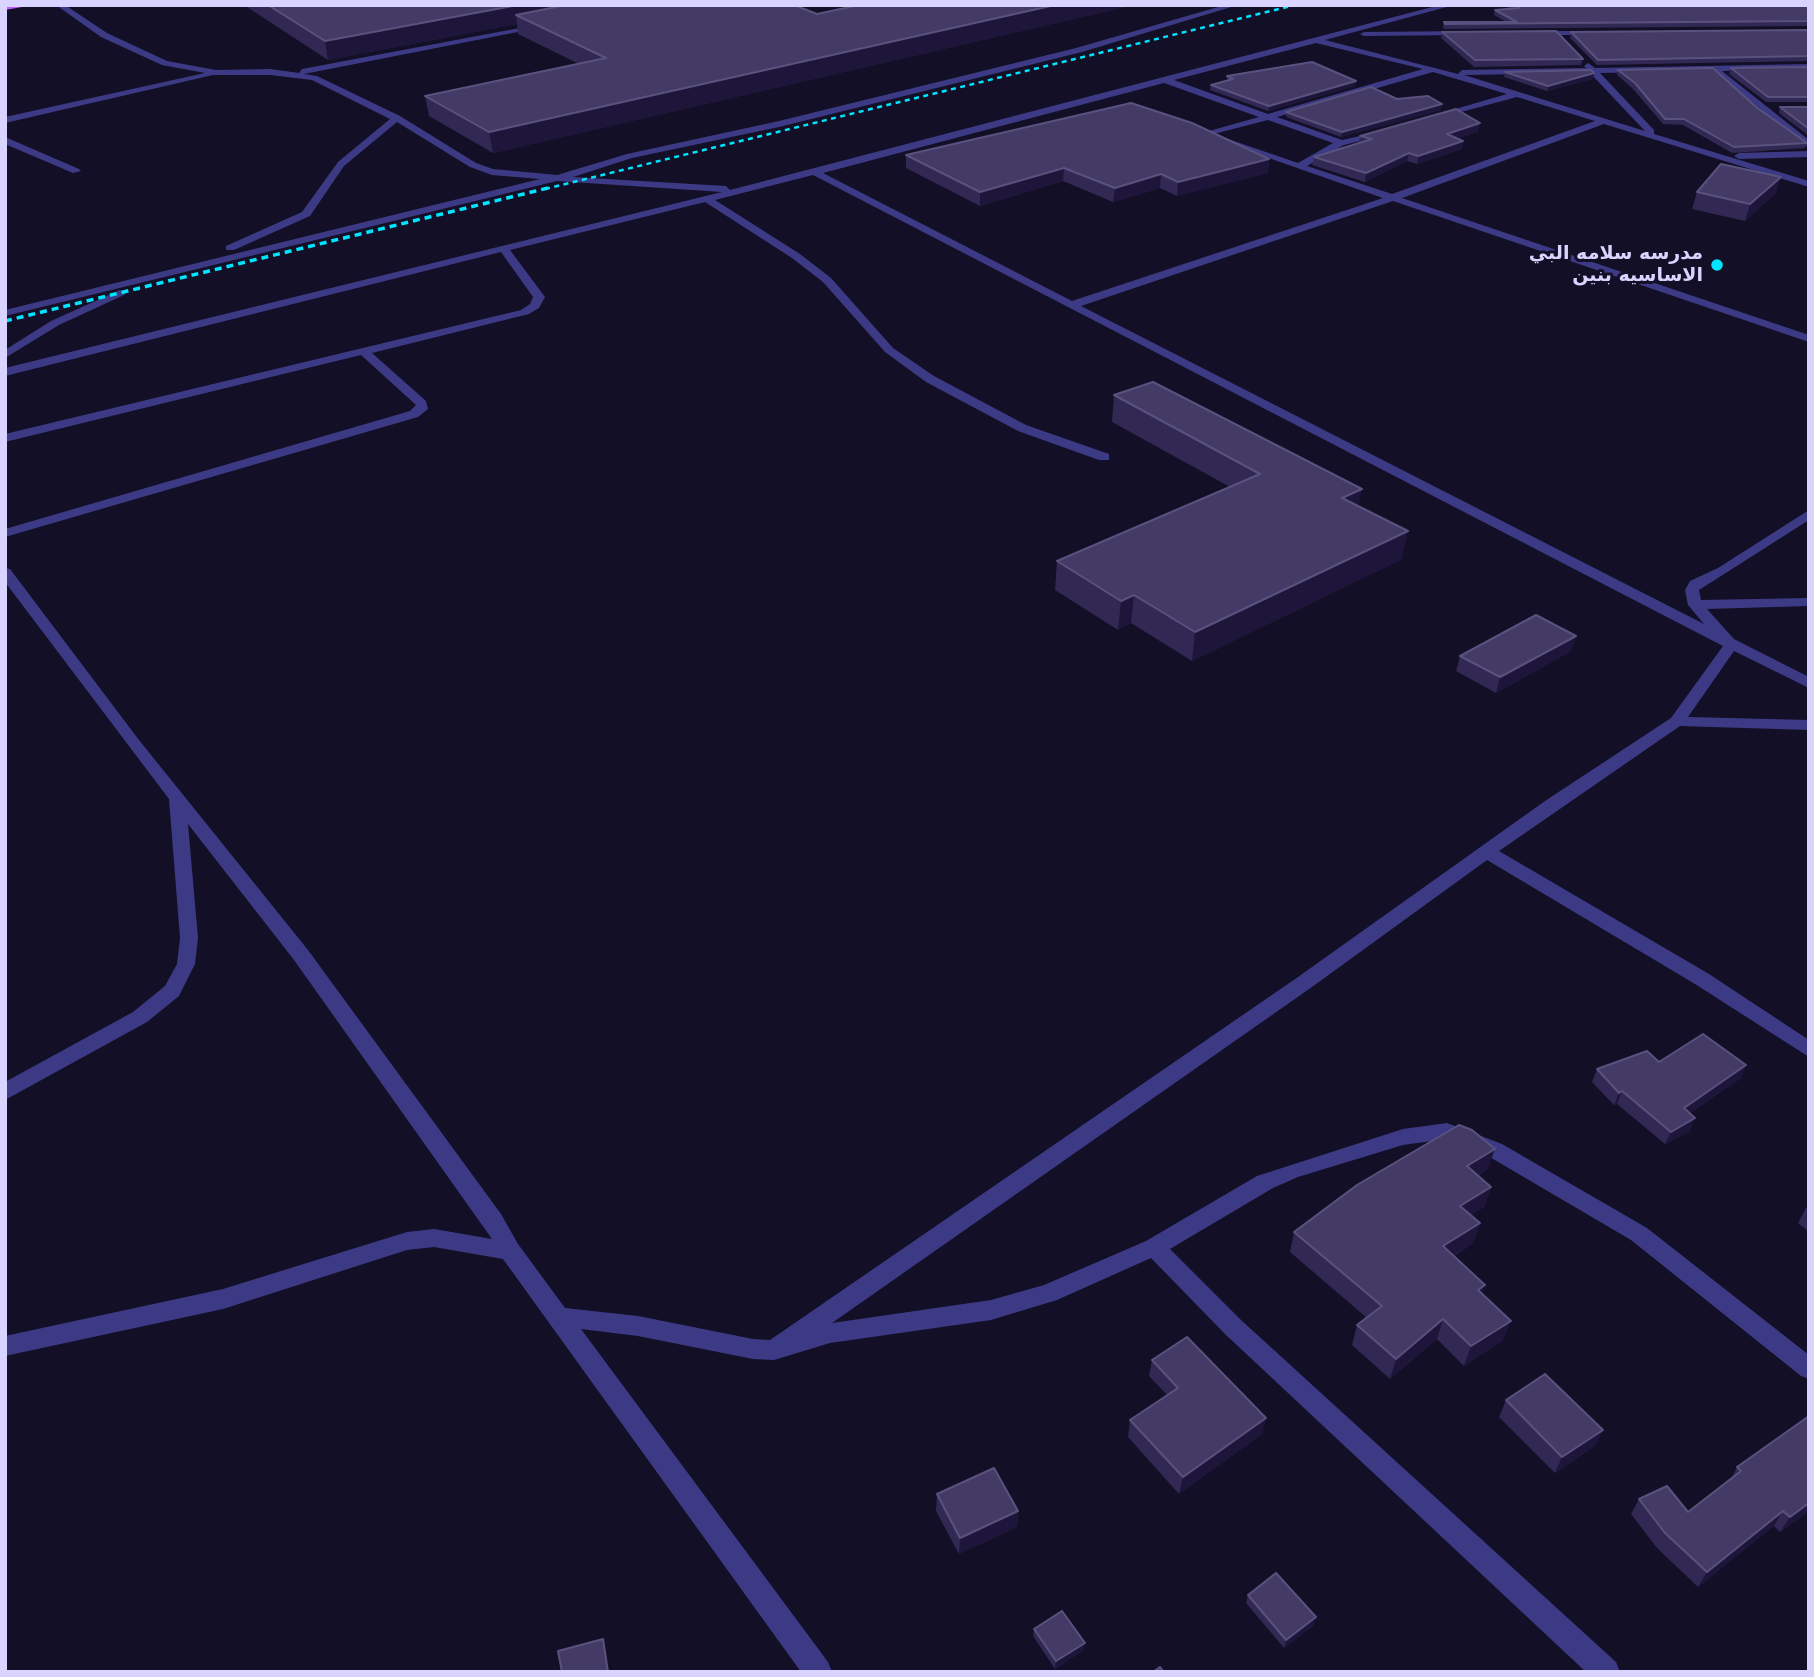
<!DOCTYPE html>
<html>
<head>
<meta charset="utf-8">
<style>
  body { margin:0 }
  #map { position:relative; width:1814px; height:1677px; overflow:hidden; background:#130f26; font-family:"DejaVu Sans",sans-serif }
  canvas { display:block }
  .frame { position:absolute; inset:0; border:7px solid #d9d4ff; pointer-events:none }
</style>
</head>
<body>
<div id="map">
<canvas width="1814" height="1677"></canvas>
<div class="frame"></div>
</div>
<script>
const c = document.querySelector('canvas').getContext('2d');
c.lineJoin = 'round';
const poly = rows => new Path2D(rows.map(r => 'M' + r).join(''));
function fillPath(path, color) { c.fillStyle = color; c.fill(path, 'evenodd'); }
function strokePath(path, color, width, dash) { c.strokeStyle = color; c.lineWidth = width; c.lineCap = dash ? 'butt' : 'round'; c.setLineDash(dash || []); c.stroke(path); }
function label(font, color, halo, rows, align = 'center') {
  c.font = font + ' "DejaVu Sans","Noto Sans Arabic",sans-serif'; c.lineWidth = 6; c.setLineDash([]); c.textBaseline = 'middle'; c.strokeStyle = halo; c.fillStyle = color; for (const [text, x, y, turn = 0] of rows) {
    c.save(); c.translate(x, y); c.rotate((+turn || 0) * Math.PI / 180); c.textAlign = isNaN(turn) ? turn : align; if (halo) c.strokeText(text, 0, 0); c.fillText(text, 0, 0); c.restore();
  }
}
fillPath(poly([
  [56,5,65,5,107,33,167,61,216,70,270,69,299,73,302,69,541,24,538,28,304,74,317,76,400,116,476,163,493,169,557,175,627,154,779,121,1076,48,1225,5,1238,5,1082,52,779,127,632,158,573,177,726,186,730,190,1440,5,1454,5,1325,40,1458,74,1462,70,1586,68,1584,66,1588,63,1595,68,1809,64,1809,70,1722,71,1809,140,1809,148,1712,71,1600,73,1654,130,1654,134,1809,181,1809,187,1604,124,1402,198,1809,335,1809,342,1393,201,1081,306,1704,624,1688,605,1685,590,1690,581,1718,568,1809,510,1809,520,1699,590,1701,600,1809,598,1809,606,1707,609,1734,639,1809,677,1809,688,1734,651,1688,717,1809,720,1809,730,1680,726,1499,851,1709,974,1809,1040,1809,1057,1695,984,1487,860,1312,987,832,1323,991,1300,1044,1285,1146,1241,1257,1176,1403,1129,1447,1123,1502,1144,1647,1228,1809,1355,1809,1379,1801,1376,1631,1240,1488,1156,1446,1139,1403,1145,1298,1177,1273,1188,1170,1249,1241,1320,1616,1662,1620,1672,1586,1672,1225,1334,1151,1258,1057,1300,991,1320,830,1343,774,1360,753,1359,638,1336,581,1329,828,1662,832,1672,801,1672,503,1259,434,1247,407,1250,223,1309,5,1356,5,1336,223,1289,407,1232,434,1229,492,1239,294,960,188,824,198,938,195,964,179,996,147,1022,5,1100,5,1082,133,1012,165,986,177,964,180,938,169,799,5,582,5,568,10,569,139,740,308,950,501,1214,518,1244,565,1308,638,1316,753,1339,770,1340,1298,977,1545,801,1671,718,1723,646,813,175,715,200,800,254,831,278,893,348,934,376,1026,425,1109,454,1109,460,1099,460,1018,431,926,382,885,352,823,282,792,258,705,202,510,250,545,297,539,308,529,314,372,353,426,401,428,409,418,417,5,537,5,529,410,411,416,405,361,355,5,442,5,434,521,310,530,304,533,297,501,252,5,376,5,368,722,192,557,181,5,316,5,310,540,179,492,175,470,167,397,122,344,166,310,216,234,250,226,250,226,246,302,212,338,162,390,119,312,80,270,75,213,75,5,123,5,117,205,73,162,65,101,37,56,5],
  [1316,43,1423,69,1268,114,1174,80,1316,43],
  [1433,72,1507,94,1435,115,1435,119,1517,97,1595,121,1392,194,1307,166,1344,145,1383,135,1383,131,1342,140,1277,117,1433,72],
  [1590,73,1645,131,1464,75,1590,73],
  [1164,83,1259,117,1202,133,1202,137,1268,120,1333,143,1298,163,1228,139,1220,141,1383,198,1072,301,823,173,1164,83],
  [1469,31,1466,35,1364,36,1360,34,1364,32,1469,31],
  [1536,31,1595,31,1599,33,1595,35,1533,35,1536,31],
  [5,137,79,169,81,171,73,173,5,144,5,137],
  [1809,151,1809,157,1739,159,1734,156,1739,153,1809,151],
  [120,290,126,293,124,295,59,325,5,358,5,350,51,321,120,290]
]), '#3d3a85');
fillPath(poly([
  [26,5,22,7,5,10,5,6,26,5]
]), '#c25bff');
strokePath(poly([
  [545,189,1295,5]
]), '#00e5ff', 2.5, [5, 4.5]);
strokePath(poly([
  [5,321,552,187]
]), '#00e5ff', 3.5, [7, 5]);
fillPath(poly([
  [244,5,794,5,817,14,859,5,1134,5,493,153,429,116,425,96,579,64,518,34,517,24,328,60],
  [1504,5,1809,5,1809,26,1444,29,1443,27,1444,22,1506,22,1494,15,1495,10,1510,9],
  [1809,30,1809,61,1597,65,1570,38,1571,32],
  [1442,32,1583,59,1581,65,1474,67,1441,38],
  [1809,67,1809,102,1766,102,1729,74,1731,68],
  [1618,70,1756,107,1807,143,1805,148,1732,153,1683,125,1663,124,1633,89,1617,75],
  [1505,72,1594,73,1593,79,1547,91,1504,77],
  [1227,76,1356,81,1355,86,1268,111,1210,90,1211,85,1227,81],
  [1397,99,1441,110,1341,137,1286,117,1286,112],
  [1780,107,1809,107,1809,136,1779,113],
  [1478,132,1458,138,1463,141,1462,149,1417,164,1407,161,1365,182,1312,165,1314,157,1359,143,1360,136],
  [906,155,1269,159,1268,173,1177,196,1160,188,1113,202,1063,181,980,206,906,168],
  [1697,192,1776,193,1745,221,1692,209],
  [1114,395,1358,506,1402,559,1192,661,1131,623,1118,630,1055,590,1057,561,1230,487,1112,422],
  [1571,651,1496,693,1456,671,1460,656],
  [1659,1062,1741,1078,1690,1113,1690,1131,1665,1144,1617,1104,1614,1105,1592,1082,1597,1069],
  [1488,1169,1478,1176,1491,1187,1484,1207,1471,1215,1480,1223,1473,1243,1454,1256,1482,1294,1503,1340,1464,1366,1437,1339,1390,1379,1352,1345,1357,1325,1367,1318,1290,1252,1294,1232],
  [1809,1206,1809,1232,1798,1223,1806,1208],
  [1152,1360,1262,1434,1179,1494,1128,1437,1130,1420,1167,1395,1149,1376],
  [1506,1400,1603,1430,1595,1446,1555,1473,1499,1417],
  [1809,1416,1809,1511,1780,1532,1774,1526,1698,1587,1657,1548,1631,1514,1639,1499,1688,1512,1731,1479,1737,1467],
  [937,1494,1018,1511,1017,1527,959,1554,936,1511],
  [1248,1595,1314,1625,1284,1648,1246,1603],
  [1034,1629,1084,1650,1055,1669,1033,1636]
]), '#312854');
fillPath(poly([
  [518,5,615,5,516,15,517,24,328,60,325,41],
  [1055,5,1134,5,493,153,489,132],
  [1594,73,1593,79,1547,91,1548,86],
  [1356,81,1355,86,1268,111,1269,106],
  [1442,104,1441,110,1341,137,1342,132],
  [1480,123,1478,132,1446,142,1447,134],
  [1463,141,1462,149,1417,164,1418,156],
  [1409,153,1407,161,1365,182,1366,173],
  [1269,159,1268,173,1177,196,1178,182],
  [1064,168,1063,181,980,206,980,192],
  [1161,174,1160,188,1113,202,1115,188],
  [1781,177,1776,193,1745,221,1750,204],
  [1362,489,1356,517,1342,498],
  [1408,531,1402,559,1192,661,1195,632],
  [1134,595,1131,623,1118,630,1121,601],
  [1576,636,1571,651,1496,693,1500,677],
  [1746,1065,1741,1078,1678,1121,1684,1108],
  [1622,1091,1617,1104,1614,1105,1619,1093],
  [1695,1118,1690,1131,1665,1144,1671,1132],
  [1495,1149,1488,1169,1461,1186,1467,1166],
  [1491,1187,1484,1207,1454,1226,1460,1206],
  [1480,1223,1473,1243,1437,1266,1443,1246],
  [1485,1285,1478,1304,1478,1290],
  [1443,1319,1437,1339,1390,1379,1396,1359],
  [1511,1321,1503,1340,1464,1366,1471,1346],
  [1266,1418,1262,1434,1179,1494,1183,1477],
  [1603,1430,1595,1446,1555,1473,1562,1457],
  [1809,1503,1809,1511,1780,1532,1790,1517],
  [1018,1511,1017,1527,959,1554,960,1538],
  [1783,1511,1774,1526,1698,1587,1707,1572],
  [1316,1617,1314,1625,1284,1648,1286,1640],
  [1085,1643,1084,1650,1055,1669,1056,1661]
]), '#1d163a');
const building = poly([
  [268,5,518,5,325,41,268,5],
  [566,5,794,5,817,14,859,5,1055,5,489,132,425,96,606,58,516,15,566,5],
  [1514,5,1809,5,1809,21,1445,24,1444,22,1517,22,1495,10,1519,8,1514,5],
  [1809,30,1809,56,1598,60,1571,32,1809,30],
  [1556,31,1583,59,1475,60,1442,32,1556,31],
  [1312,62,1356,81,1269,106,1211,85,1233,79,1227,76,1312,62],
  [1809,67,1809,97,1768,97,1731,68,1809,67],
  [1713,68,1756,107,1807,143,1734,147,1684,119,1665,119,1635,83,1618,70,1713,68],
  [1591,70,1594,73,1548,86,1505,72,1591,70],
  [1371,87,1397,99,1428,96,1442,104,1342,132,1286,112,1371,87],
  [1131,103,1192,123,1269,159,1178,182,1161,174,1115,188,1064,168,980,192,906,155,1131,103],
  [1780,107,1809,107,1809,129,1780,107],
  [1456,109,1480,123,1447,134,1463,141,1418,156,1409,153,1366,173,1314,157,1372,139,1360,136,1456,109],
  [1721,164,1781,177,1750,204,1697,192,1721,164],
  [1153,382,1362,489,1342,498,1408,531,1195,632,1134,595,1121,601,1057,561,1260,474,1114,395,1153,382],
  [1536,615,1576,636,1500,677,1460,656,1536,615],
  [1703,1034,1746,1065,1684,1108,1695,1118,1671,1132,1622,1091,1619,1093,1597,1069,1647,1051,1659,1062,1703,1034],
  [1459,1125,1472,1130,1495,1149,1467,1166,1491,1187,1460,1206,1480,1223,1443,1246,1485,1285,1478,1290,1511,1321,1471,1346,1443,1319,1396,1359,1357,1325,1382,1306,1294,1232,1357,1185,1459,1125],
  [1187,1337,1266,1418,1183,1477,1130,1420,1178,1388,1152,1360,1187,1337],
  [1545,1374,1603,1430,1562,1457,1506,1400,1545,1374],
  [1809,1416,1809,1503,1790,1517,1783,1511,1707,1572,1665,1533,1639,1499,1667,1486,1688,1512,1741,1471,1737,1467,1809,1416],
  [994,1468,1018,1511,960,1538,937,1494,994,1468],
  [1276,1573,1316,1617,1286,1640,1248,1595,1276,1573],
  [1062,1611,1085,1643,1056,1661,1034,1629,1062,1611],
  [603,1639,608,1672,562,1672,558,1651,603,1639],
  [1160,1667,1164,1672,1153,1672,1160,1667]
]);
fillPath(building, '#433a66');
strokePath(building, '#5a527e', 2);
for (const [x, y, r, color] of [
  [1717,265,7,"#00e5ff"]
]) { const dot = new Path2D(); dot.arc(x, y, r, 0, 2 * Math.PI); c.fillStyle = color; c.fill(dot); strokePath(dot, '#130f26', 2.5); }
label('bold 19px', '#d9d4ff', '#130f26', [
  ["مدرسه سلامه البي",1703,254],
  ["الاساسيه بنين",1703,276]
], 'right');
</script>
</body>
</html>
